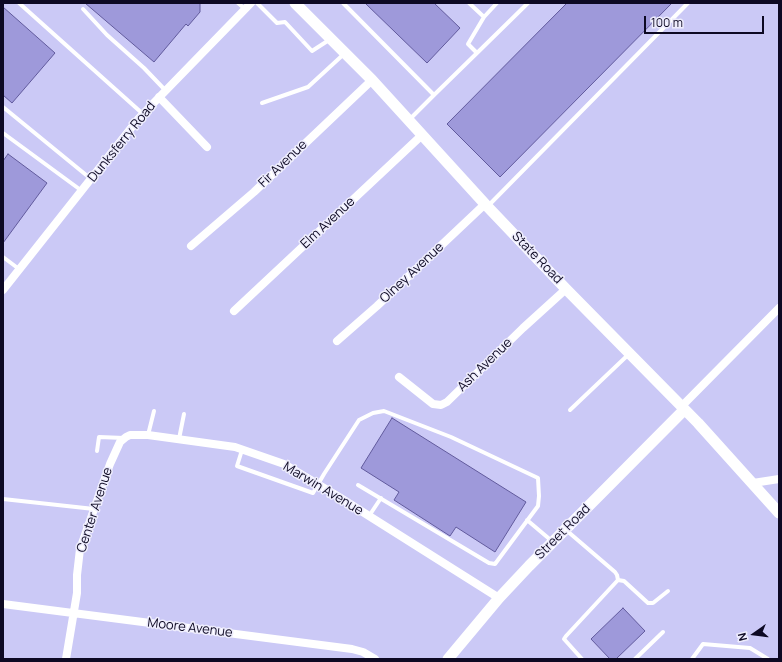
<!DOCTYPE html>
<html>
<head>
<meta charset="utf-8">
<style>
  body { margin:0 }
  #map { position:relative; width:782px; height:662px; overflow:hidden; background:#cbc9f6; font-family:Manrope,sans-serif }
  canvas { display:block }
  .frame { position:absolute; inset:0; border:4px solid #0d0923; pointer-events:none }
  .north { position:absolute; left:734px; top:614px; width:40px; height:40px; -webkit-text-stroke:3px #eeedfd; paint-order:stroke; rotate:256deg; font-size:11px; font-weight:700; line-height:16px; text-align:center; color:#0d0923 }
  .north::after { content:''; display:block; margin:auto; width:14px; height:18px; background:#0d0923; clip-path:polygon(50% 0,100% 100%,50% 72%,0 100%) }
  .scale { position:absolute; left:644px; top:16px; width:120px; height:18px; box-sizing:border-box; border:2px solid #0d0923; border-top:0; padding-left:5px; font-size:12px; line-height:14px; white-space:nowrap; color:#0d0923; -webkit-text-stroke:3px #eeedfd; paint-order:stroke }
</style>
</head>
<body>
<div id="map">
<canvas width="782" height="662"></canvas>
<div class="frame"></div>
<div class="north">N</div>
<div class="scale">100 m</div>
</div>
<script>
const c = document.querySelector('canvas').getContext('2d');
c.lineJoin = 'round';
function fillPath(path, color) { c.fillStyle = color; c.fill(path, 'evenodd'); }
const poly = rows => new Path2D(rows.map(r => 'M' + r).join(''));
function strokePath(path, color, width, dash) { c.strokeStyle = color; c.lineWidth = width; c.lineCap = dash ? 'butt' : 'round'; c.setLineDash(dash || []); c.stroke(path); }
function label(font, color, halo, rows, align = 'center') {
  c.font = font + ' Manrope,sans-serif'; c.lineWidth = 3; c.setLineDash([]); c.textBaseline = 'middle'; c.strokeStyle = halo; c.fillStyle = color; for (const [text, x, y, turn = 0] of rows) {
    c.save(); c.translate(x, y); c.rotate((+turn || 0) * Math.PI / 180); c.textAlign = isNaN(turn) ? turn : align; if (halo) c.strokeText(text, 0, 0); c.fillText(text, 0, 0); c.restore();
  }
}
const building = poly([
  [85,3,200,3,200,12,188,26,186,24,154,62,85,3],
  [365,3,434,3,460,28,427,63,365,3],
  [567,3,672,3,500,177,447,124,567,3],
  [3,7,55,53,12,103,3,95,3,7],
  [8,154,47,183,3,243,3,161,8,154],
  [392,418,526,502,495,552,456,527,450,536,394,500,399,492,361,468,392,418],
  [623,608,645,631,616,659,610,659,591,639,623,608]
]);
fillPath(building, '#9e99da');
strokePath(building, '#615a9c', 1);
strokePath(poly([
  [19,3,143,114],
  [238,3,245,9],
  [257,3,277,23,285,22,312,51,329,40],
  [343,3,434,95,409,120],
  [469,3,484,17,497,3],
  [83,9,107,35,144,68,166,91],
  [477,53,528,3],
  [434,95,477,53,468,44,484,17],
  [262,103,308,87,345,53],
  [3,107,91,179],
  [3,133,82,191],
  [488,206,688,3],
  [3,257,19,269],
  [570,410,629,354],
  [148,435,154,411],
  [179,439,184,414],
  [242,450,237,466,313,493,324,474,359,420,373,413,384,411,451,437,538,478,539,496,538,506,495,564,489,563,358,485],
  [97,451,99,437,124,438],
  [3,499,94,509],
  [369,516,381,498],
  [527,520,553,542],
  [566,530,615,572,617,575,618,580,566,636,564,639,582,659],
  [618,580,624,581,648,603,653,603,668,591],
  [635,659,663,632],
  [692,659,703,644,750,648,768,659]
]), '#fff', 4);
strokePath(poly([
  [159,97,207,147],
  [191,246,254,192,372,80],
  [3,290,139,118,251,3],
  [234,311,422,135],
  [337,341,377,306,485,204],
  [399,377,433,404,441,405,447,402,523,328,566,289],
  [681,407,779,308],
  [753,483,779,479],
  [3,604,352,649,363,652,375,659],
  [66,659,77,593,77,575,80,549,110,464,120,442,126,437,130,435,148,435,235,447,284,464,339,497,499,598]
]), '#fff', 8);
strokePath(poly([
  [295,3,372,80,485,204,566,289,698,423,779,513],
  [448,659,499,598,529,566,684,410]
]), '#fff', 11);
label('13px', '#0d0923', '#eeedfd', [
  ["Dunksferry Road",122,142,-51],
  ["Fir Avenue",283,164,-44],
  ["Elm Avenue",328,223,-43],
  ["State Road",537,258,46],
  ["Olney Avenue",412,273,-43],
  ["Ash Avenue",485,365,-44],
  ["Marwin Avenue",323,489,31],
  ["Center Avenue",95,510,-72],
  ["Street Road",563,532,-45],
  ["Moore Avenue",190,628,7]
]);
</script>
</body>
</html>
